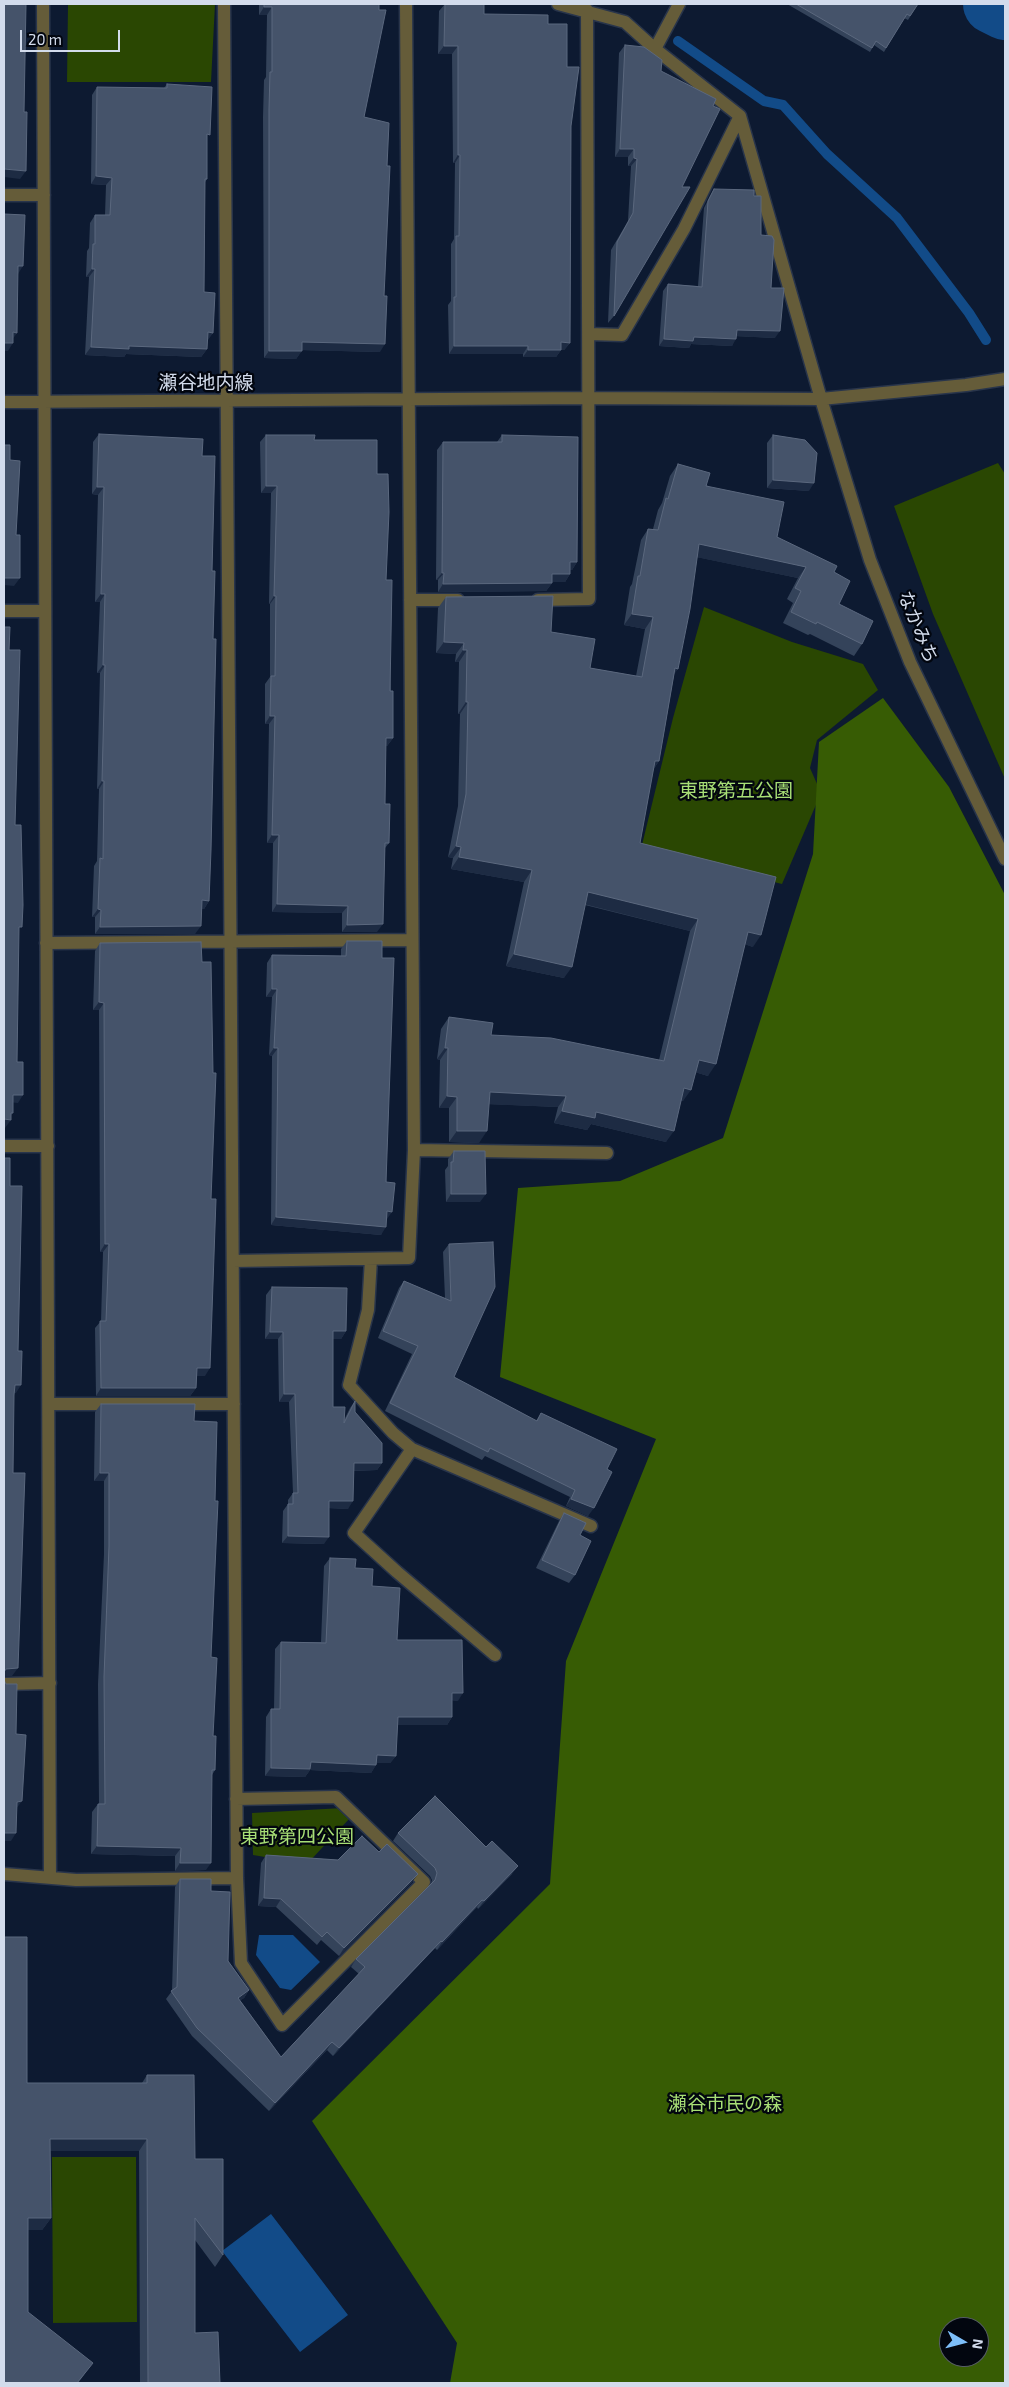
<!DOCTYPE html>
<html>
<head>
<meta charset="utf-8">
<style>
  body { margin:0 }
  #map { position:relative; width:1009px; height:2387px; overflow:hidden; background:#0d1a31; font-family:"Exo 2",sans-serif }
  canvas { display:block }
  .frame { position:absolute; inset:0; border:5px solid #d3dcec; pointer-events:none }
  .north { position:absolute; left:939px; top:2317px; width:50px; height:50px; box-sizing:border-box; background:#02060f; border:1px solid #565c67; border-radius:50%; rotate:98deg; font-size:14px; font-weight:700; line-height:20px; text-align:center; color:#d3dcec }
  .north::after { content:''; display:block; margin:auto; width:18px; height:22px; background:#7dbef9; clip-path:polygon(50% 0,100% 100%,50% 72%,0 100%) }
  .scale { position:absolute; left:20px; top:30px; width:100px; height:22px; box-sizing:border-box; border:2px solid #d3dcec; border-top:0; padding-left:6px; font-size:15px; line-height:18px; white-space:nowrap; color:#d3dcec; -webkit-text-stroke:4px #02060f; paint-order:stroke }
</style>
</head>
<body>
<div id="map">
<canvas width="1009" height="2387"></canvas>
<div class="frame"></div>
<div class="north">N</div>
<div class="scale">20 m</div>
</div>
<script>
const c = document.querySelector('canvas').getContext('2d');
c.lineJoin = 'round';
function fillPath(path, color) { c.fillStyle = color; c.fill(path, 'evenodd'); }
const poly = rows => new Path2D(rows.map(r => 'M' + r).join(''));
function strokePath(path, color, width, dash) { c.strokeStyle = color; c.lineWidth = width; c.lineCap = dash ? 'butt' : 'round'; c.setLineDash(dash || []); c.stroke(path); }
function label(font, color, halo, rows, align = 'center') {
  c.font = font + ' "Exo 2","Noto Sans JP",sans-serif'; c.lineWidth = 4.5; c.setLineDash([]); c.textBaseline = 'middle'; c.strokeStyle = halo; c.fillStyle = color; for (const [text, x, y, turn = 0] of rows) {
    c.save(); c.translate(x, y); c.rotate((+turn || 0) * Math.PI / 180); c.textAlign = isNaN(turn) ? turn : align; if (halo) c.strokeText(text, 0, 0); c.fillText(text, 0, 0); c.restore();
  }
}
fillPath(poly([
  [68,4,215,4,211,82,67,82],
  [998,463,1005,474,1005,779,933,614,894,506],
  [704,607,792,642,863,664,878,690,817,740,810,768,821,793,782,884,641,849,673,718],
  [343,1808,351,1817,307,1864,253,1855,252,1813],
  [52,2157,136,2157,137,2322,53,2323]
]), '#2a4702');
fillPath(poly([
  [883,698,949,787,1005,895,1005,2383,450,2383,457,2343,312,2121,550,1884,566,1661,656,1439,500,1377,518,1188,620,1181,723,1138,813,854,819,742],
  [949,2327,979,2327,979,2357,949,2357]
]), '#375c04');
fillPath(poly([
  [259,1935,293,1935,320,1962,291,1990,280,1988,256,1955],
  [271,2214,348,2315,300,2352,222,2251]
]), '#124b88');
strokePath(poly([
  [678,41,764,101,783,105,827,154,897,218,969,313,986,340]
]), '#124b88', 10);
strokePath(poly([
  [993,4,1005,10]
]), '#124b88', 60);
const minor = poly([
  [43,4,50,1878],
  [224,4,237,1878,241,1963,282,2025,424,1882,336,1797,236,1799],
  [558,4,625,22,655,49,740,116,821,399,870,560,910,662,1005,859],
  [655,49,679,4],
  [4,195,44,195],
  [589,334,622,335,684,229,740,116],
  [4,402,589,398,821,399,966,385,1005,379],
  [410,600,458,600],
  [538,600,589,599,587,10],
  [4,611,45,611],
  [46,943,412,940],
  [4,1146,48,1146],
  [414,1150,607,1153],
  [371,1259,368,1310,349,1385,393,1433,412,1449,591,1526],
  [233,1261,409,1258,414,1150,406,4],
  [49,1404,234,1404],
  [412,1449,354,1533,397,1572,495,1655],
  [4,1684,50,1683],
  [4,1874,76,1880,237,1878]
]);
strokePath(minor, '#29354b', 15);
strokePath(minor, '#655c39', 12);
fillPath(poly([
  [259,4,379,4,364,117,380,352,302,350,296,359,264,358,263,117,264,80,266,77,267,15,259,15],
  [445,4,484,14,548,24,567,67,571,126,570,343,564,350,561,350,556,357,523,357,523,354,449,354,448,305,451,301,451,244,454,239,455,163,453,163,452,54,438,54,439,11],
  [787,4,918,4,908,20,904,18,884,52,874,45,870,52],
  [625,45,661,71,614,316,608,323,611,250,628,221,631,166,628,166,628,157,615,157,619,53],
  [167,84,207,138,207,179,205,182,204,292,213,333,207,340,207,349,201,357,126,354,124,357,85,355,89,277,86,277,87,251,89,248,90,223,95,215,105,215,106,185,91,184,92,95,97,87,164,88],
  [714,189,754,196,761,235,771,288,775,338,736,336,732,346,691,344,689,348,659,346,663,291,668,284,698,286,704,208,710,196],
  [99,434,202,456,212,571,213,639,209,901,204,909,201,908,195,934,95,934,95,917,92,917,94,866,97,861,99,789,97,789,100,673,97,673,100,602,95,602,98,495,92,494,93,442],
  [266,435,314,440,377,474,386,580,393,738,387,746,385,746,385,804,389,843,385,848,377,932,342,932,342,913,272,912,273,843,267,843,269,724,265,724,265,684,270,677,270,604,269,604,271,493,261,493,260,442],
  [502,435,577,562,572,570,570,570,570,574,565,582,552,582,552,583,546,591,438,592,438,580,436,580,437,450,443,442,497,442],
  [773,435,809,491,767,488,767,443],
  [678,464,777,537,834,572,839,604,862,644,854,656,810,634,808,635,783,623,793,603,787,599,798,578,697,557,674,675,659,761,653,770,640,843,753,947,745,944,708,1076,695,1072,683,1101,681,1101,666,1142,591,1124,587,1130,554,1123,558,1107,489,1104,479,1143,449,1142,449,1108,439,1108,440,1060,437,1059,441,1029,449,1017,491,1035,659,1060,690,931,585,905,564,978,506,966,524,882,451,869,453,858,448,857,458,806,460,714,458,714,459,662,455,662,456,654,436,653,438,608,446,597,551,632,590,668,636,676,645,629,624,625,630,587,632,584,641,540,648,529,653,529,658,510,662,503,670,476],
  [347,941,382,958,387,1219,381,1235,271,1225,272,1056,269,1055,272,997,266,997,267,963,272,955,341,956,341,949],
  [100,943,211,1199,205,1376,197,1376,196,1388,190,1396,96,1396,95,1328,101,1321,103,1252,100,1252,99,1010,93,1010,95,951],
  [454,1151,480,1202,446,1202,445,1170,448,1166,448,1159],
  [449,1244,454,1377,536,1421,541,1413,607,1469,588,1516,566,1506,570,1497,485,1456,482,1460,385,1411,412,1354,378,1338,399,1288,404,1281,445,1298,443,1252],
  [272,1287,346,1331,341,1339,333,1339,333,1407,344,1420,350,1408,355,1401,355,1412,382,1463,377,1470,354,1471,348,1509,329,1508,324,1544,282,1543,283,1511,288,1504,288,1500,293,1493,289,1402,279,1402,278,1339,265,1339,266,1295],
  [101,1404,194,1421,211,1657,213,1736,215,1770,212,1775,206,1870,175,1871,175,1856,91,1854,92,1812,98,1804,99,1804,98,1684,104,1554,104,1481,94,1481,95,1412],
  [564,1513,580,1535,575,1575,569,1583,536,1568,559,1521],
  [330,1558,355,1568,372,1586,397,1640,458,1701,452,1700,452,1717,447,1725,397,1725,396,1756,390,1763,377,1763,371,1773,310,1770,305,1777,265,1776,266,1717,271,1709,274,1709,275,1649,281,1642,321,1642,324,1566],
  [398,1833,512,1874,478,1909,477,1907,437,1950,435,1948,333,2056,327,2050,269,2111,192,2036,166,1999,172,1991,175,1887,180,1879,211,1891,228,1961,249,1990,244,1998,240,2000,281,2057,359,1974,351,1967,356,1959,431,1884,432,1880,430,1876,393,1841],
  [379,1852,412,1882,339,1956,321,1940,317,1945,276,1907,258,1906,261,1863,266,1855,338,1860],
  [147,2075,195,2159,223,2255,215,2267,195,2240,195,2333,220,2383,140,2383,139,2151,50,2151,51,2218,42,2230,28,2230,28,2312,84,2375,78,2383,4,2383,27,2083,142,2083]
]), '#34435a');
fillPath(poly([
  [264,7,272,7,267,15,259,15],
  [444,46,458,46,452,54,438,54],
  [620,149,634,149,628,157,615,157],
  [458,155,460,155,455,163,453,163],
  [634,158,637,159,631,166,628,166],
  [4,169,26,171,20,179,4,177],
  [96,176,112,178,106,185,91,184],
  [18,266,23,266,18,274],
  [92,269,95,269,89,277,86,277],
  [737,330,780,331,775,338,732,336],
  [13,332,17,333,12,340],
  [208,332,213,333,208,340,202,340],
  [694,337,736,339,732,346,691,344,689,348,659,346,664,339],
  [302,342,385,344,380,352,296,350],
  [561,342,570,343,564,350,561,350,556,357,523,357,528,350],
  [4,343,13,343,8,351,4,351],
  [129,346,207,349,201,357,126,354,124,357,85,355,91,347],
  [454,346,528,346,523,354,449,354],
  [269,351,302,351,296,359,264,358],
  [773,480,814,483,809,491,767,488],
  [266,486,277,486,271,493,261,493],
  [97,487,104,487,98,495,92,494],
  [699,544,806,567,798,578,691,556],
  [570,562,577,562,572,570,564,570],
  [442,573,444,573,438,580,436,580],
  [552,574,570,574,565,582,547,582],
  [4,578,20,578,14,586,4,585],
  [552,583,546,591,438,592,443,584],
  [101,594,105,594,100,602,95,602],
  [274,596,276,596,270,604,269,604],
  [632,614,653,617,645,629,624,625],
  [444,642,464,643,456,654,436,653],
  [463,650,467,650,459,662,455,662],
  [103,665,105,665,100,673,97,673],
  [675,668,678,669,670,680],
  [466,702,468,702,460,714,458,714],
  [270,716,275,716,269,724,265,724],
  [386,738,393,738,387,746,380,746],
  [655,761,659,761,651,773],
  [102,781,104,781,99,789,97,789],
  [272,835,279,835,273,843,267,843],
  [456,846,461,847,453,858,448,857],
  [459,857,532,870,524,882,451,869],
  [588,892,698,919,690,931,580,903],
  [202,900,209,901,204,909,196,908],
  [277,904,348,906,342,913,272,912],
  [98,909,101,910,95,917,92,917],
  [383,924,377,932,342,932,347,925],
  [201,926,195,934,95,934,100,927],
  [748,932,761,935,753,947,740,943],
  [514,954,572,967,564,978,506,966],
  [272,989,277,989,272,997,266,997],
  [99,1002,104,1003,99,1010,93,1010],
  [274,1048,278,1048,272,1056,269,1055],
  [445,1048,448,1048,440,1060,437,1059],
  [699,1060,716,1064,708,1076,691,1071],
  [684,1088,691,1090,683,1101,676,1100],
  [490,1092,566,1096,558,1107,482,1104],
  [13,1095,23,1095,18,1103,7,1102],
  [447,1096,457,1097,449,1108,439,1108],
  [562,1111,596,1112,674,1131,666,1142,591,1124,587,1130,554,1123],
  [11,1113,13,1113,8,1120,11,1120,5,1128,4,1128,4,1119],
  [457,1131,487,1131,479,1143,449,1142],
  [451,1194,486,1194,480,1202,446,1202],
  [387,1211,392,1212,387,1219],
  [276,1217,386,1227,381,1235,271,1225],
  [105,1244,109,1244,103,1252,100,1252],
  [333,1331,346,1331,341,1339,328,1339],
  [270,1332,283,1332,278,1339,265,1339],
  [197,1368,210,1368,205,1376,192,1376],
  [15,1385,21,1385,16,1393,10,1393],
  [101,1388,196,1388,190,1396,96,1396],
  [284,1394,295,1394,289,1402,279,1402],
  [354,1463,382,1463,377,1470,349,1471],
  [100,1473,109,1473,104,1481,94,1481],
  [571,1499,594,1508,588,1516,566,1506],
  [329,1501,353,1501,348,1509,324,1508],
  [288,1536,329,1537,324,1544,282,1543],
  [18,1668,12,1676,4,1677,4,1672,6,1669],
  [452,1693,463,1693,458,1701,447,1700],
  [398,1717,452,1717,447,1725,392,1725],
  [377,1755,396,1756,390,1763,371,1763],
  [311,1762,376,1765,371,1773,310,1770,305,1777,265,1776,271,1768],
  [22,1801,16,1809,17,1802],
  [4,1833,16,1833,11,1841,4,1841],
  [97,1846,181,1848,175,1856,91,1854],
  [180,1863,211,1863,206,1870,175,1871],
  [518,1866,512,1874,478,1909,484,1901],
  [418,1874,412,1882,339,1956,344,1948],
  [264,1898,281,1899,276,1907,258,1906],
  [482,1900,477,1907,437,1950,442,1942],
  [441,1941,435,1948,333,2056,339,2048],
  [249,1990,244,1998,233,2006,238,1998],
  [332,2042,327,2050,269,2111,275,2103],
  [50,2139,147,2139,139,2151,42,2151],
  [28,2218,51,2218,42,2230,20,2230],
  [93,2363,78,2383,77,2383]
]), '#1d2b43');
const building = poly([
  [4,4,26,4,24,112,27,112,26,171,4,169,4,4],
  [264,4,379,4,379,10,386,10,364,117,389,123,387,166,390,166,384,296,387,296,385,344,302,342,302,351,269,351,269,109,270,72,272,72,272,7,264,7,264,4],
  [445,4,484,4,484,14,548,15,548,24,567,24,567,67,579,67,571,126,570,343,561,342,561,350,528,350,528,346,454,346,454,297,456,297,456,236,459,236,460,155,458,155,458,46,444,46,445,4],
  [796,4,918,4,910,16,907,14,886,48,876,41,872,48,796,4],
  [625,45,644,47,662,60,661,71,716,99,713,106,720,109,682,187,690,187,614,316,617,242,633,213,637,159,634,158,634,149,620,149,625,45],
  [167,84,212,87,210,135,207,134,207,179,205,179,204,292,215,293,213,333,208,332,207,349,129,346,129,349,91,347,95,269,92,269,93,244,95,244,95,215,110,215,112,178,96,176,97,87,167,88,167,84],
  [714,189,754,190,754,196,761,196,761,235,772,236,774,240,771,288,784,288,780,331,737,330,736,339,694,337,693,341,664,339,668,284,702,287,708,201,714,189],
  [4,214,25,215,23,266,18,266,17,333,13,332,13,343,4,343,4,214],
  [99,434,203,439,202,456,215,456,212,571,215,571,213,639,216,639,211,850,209,901,202,900,201,926,100,927,101,910,98,909,100,858,103,859,104,781,102,781,105,665,103,665,105,594,101,594,104,487,97,487,99,434],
  [266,435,315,435,314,440,377,440,377,474,388,474,389,512,386,580,392,580,390,691,393,691,393,738,386,738,385,804,390,804,389,843,385,843,383,924,347,925,348,906,277,904,279,835,272,835,275,716,270,716,271,676,275,676,276,596,274,596,277,486,266,486,266,435],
  [502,435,578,437,577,562,570,562,570,574,552,574,552,583,443,584,444,573,442,573,443,442,502,442,502,435],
  [773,435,805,440,817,453,814,483,773,480,773,435],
  [4,445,10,445,10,460,20,461,16,535,20,535,20,578,4,578,4,445],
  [678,464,710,473,706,486,784,502,777,537,837,566,834,572,850,581,839,604,873,621,862,644,817,622,816,624,791,612,801,591,795,588,806,567,699,544,690,609,678,669,675,668,659,761,655,761,640,843,776,877,761,935,748,932,716,1064,699,1060,691,1090,684,1088,674,1131,596,1112,595,1118,562,1111,566,1096,490,1092,487,1131,457,1131,457,1097,447,1096,448,1048,445,1048,449,1017,493,1023,491,1035,551,1038,664,1061,698,919,588,892,572,967,514,954,532,870,459,857,461,847,456,846,466,794,468,702,466,702,467,650,463,650,464,643,444,642,446,597,553,596,551,632,595,639,590,668,642,677,653,617,632,614,638,576,640,576,648,529,658,530,666,498,668,499,678,464],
  [4,627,10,627,9,650,20,650,15,825,21,825,23,905,22,927,19,927,17,1062,23,1062,23,1095,13,1095,13,1113,11,1113,11,1120,4,1119,4,627],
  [347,941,382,941,382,958,394,958,386,1182,395,1183,392,1212,387,1211,386,1227,276,1217,278,1048,274,1048,277,989,272,989,272,955,346,956,347,941],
  [201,942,202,962,211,962,213,1073,216,1073,211,1199,216,1199,210,1368,197,1368,196,1388,101,1388,100,1321,106,1321,109,1244,105,1244,104,1003,99,1002,100,943,201,942],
  [454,1151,485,1151,486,1194,451,1194,451,1162,453,1162,454,1151],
  [4,1158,10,1158,10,1186,22,1186,18,1351,22,1351,21,1385,15,1385,14,1395,13,1473,25,1473,18,1668,6,1669,4,1672,4,1158],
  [493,1242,495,1287,454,1377,537,1421,541,1413,617,1449,607,1469,612,1472,594,1508,571,1499,575,1490,490,1448,488,1452,390,1403,418,1346,383,1331,404,1281,451,1301,449,1244,493,1242],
  [272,1287,347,1288,346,1331,333,1331,333,1407,345,1407,344,1423,355,1401,355,1412,382,1443,382,1463,354,1463,353,1501,329,1501,329,1537,288,1536,288,1504,293,1504,293,1493,298,1493,295,1394,284,1394,283,1332,270,1332,272,1287],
  [101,1404,195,1404,194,1421,217,1422,215,1501,218,1501,211,1657,217,1658,213,1736,216,1736,215,1770,212,1770,211,1863,180,1863,181,1848,97,1846,98,1804,105,1804,104,1677,109,1546,109,1473,100,1473,101,1404],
  [564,1513,586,1523,580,1535,591,1541,575,1575,542,1560,564,1513],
  [330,1558,356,1559,355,1568,373,1569,372,1586,400,1588,397,1640,462,1640,463,1693,452,1693,452,1717,398,1717,396,1756,377,1755,376,1765,311,1762,310,1769,271,1768,271,1709,280,1709,281,1642,326,1643,330,1558],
  [4,1680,6,1684,17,1684,16,1734,26,1735,22,1801,17,1802,16,1833,4,1833,4,1680],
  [435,1796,486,1847,492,1841,518,1866,484,1901,482,1900,442,1942,441,1941,339,2048,332,2042,275,2103,197,2028,171,1991,177,1987,180,1879,211,1879,211,1891,230,1892,228,1961,249,1990,238,1998,281,2057,365,1967,356,1959,435,1880,437,1873,435,1868,398,1833,435,1796],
  [362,1836,379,1852,387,1844,418,1874,344,1948,327,1932,322,1937,281,1899,264,1898,266,1855,338,1860,362,1836],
  [4,1937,27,1937,27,2083,147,2083,147,2075,194,2075,195,2159,223,2159,223,2255,195,2218,195,2333,218,2332,220,2383,148,2383,147,2139,50,2139,51,2218,28,2218,28,2312,93,2363,77,2383,4,2383,4,1937]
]);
fillPath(building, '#45536a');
strokePath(building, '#5b687e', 1);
label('19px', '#d3dcec', '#02060f', [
  ["瀬谷地内線",206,383],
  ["なかみち",918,627,68]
]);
label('19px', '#a8df76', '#02060f', [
  ["東野第五公園",736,791],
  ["東野第四公園",297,1837],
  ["瀬谷市民の森",725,2104]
]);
</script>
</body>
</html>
